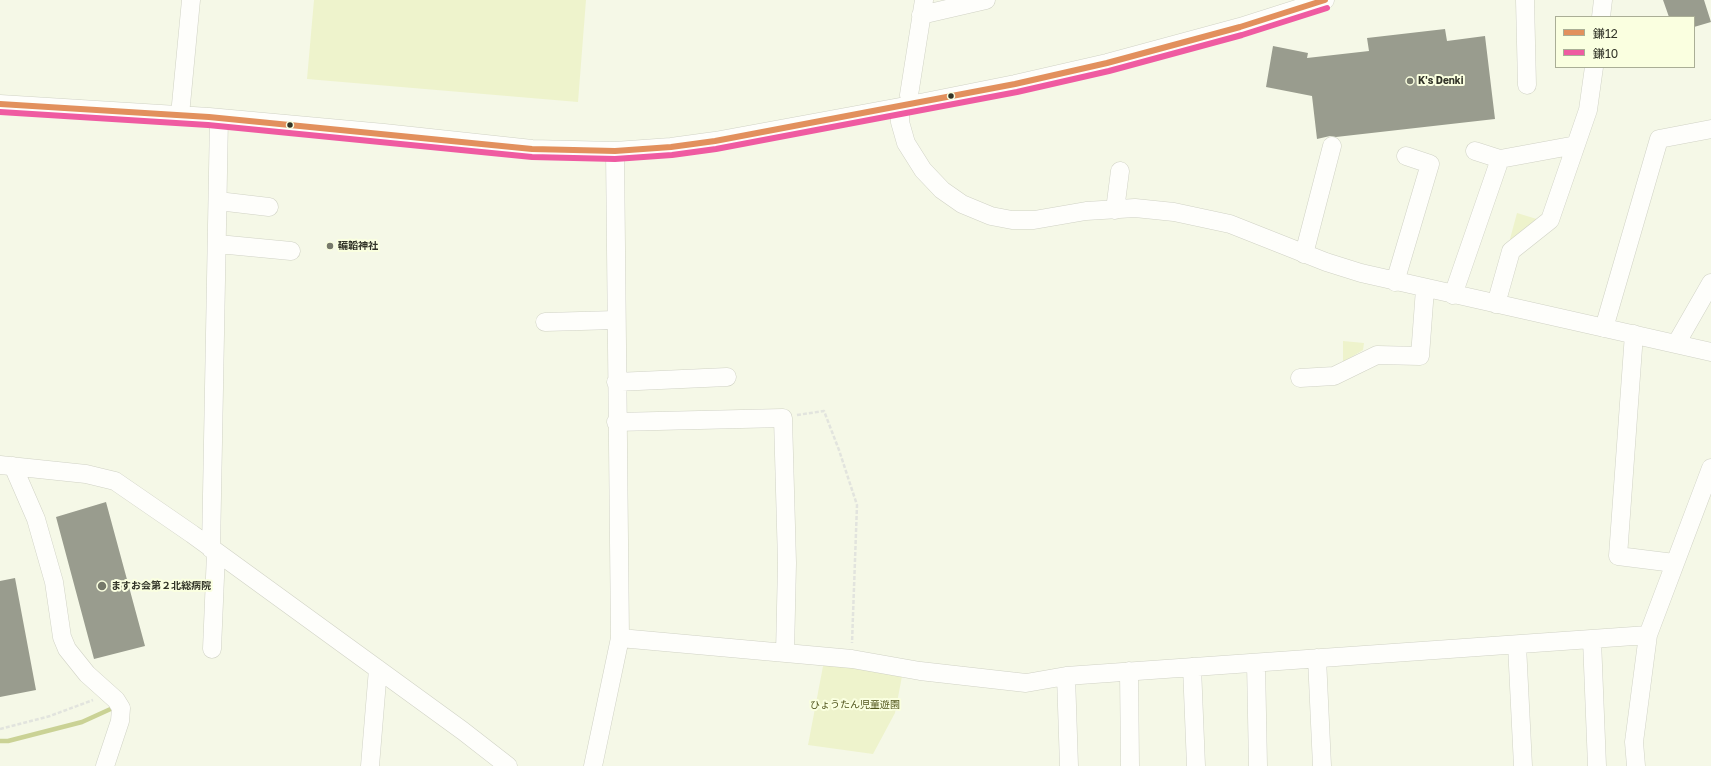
<!DOCTYPE html>
<html>
<head>
<meta charset="utf-8">
<style>
  body { margin:0 }
  #map { position:relative; width:1711px; height:766px; overflow:hidden; background:#f5f8e7; font-family:"Golos Text","Noto Sans JP",sans-serif }
  canvas { display:block }
  .legend { position:absolute; left:1555px; top:16px; width:140px; height:52px; box-sizing:border-box; background:#faffe0; border:1px solid #aaae96; margin:0; padding:5px 7px; list-style:none; font-size:12px; color:#323428 }
  .legend li { display:flex; align-items:center; gap:8px; height:20px }
  .legend b { width:20px; border:1px solid #aaae96 }
</style>
</head>
<body>
<div id="map">
<canvas width="1711" height="766"></canvas>
<ul class="legend">
<li><b style="height:5px;background:#e2905d"></b>鎌12</li>
<li><b style="height:5px;background:#ef5ba1"></b>鎌10</li>
</ul>
</div>
<script>
const c = document.querySelector('canvas').getContext('2d');
c.lineJoin = 'round';
function fillPath(path, color) { c.fillStyle = color; c.fill(path, 'evenodd'); }
const poly = rows => new Path2D(rows.map(r => 'M' + r).join(''));
function strokePath(path, color, width, dash) { c.strokeStyle = color; c.lineWidth = width; c.lineCap = dash ? 'butt' : 'round'; c.setLineDash(dash || []); c.stroke(path); }
function label(font, color, halo, rows, align = 'center') {
  c.font = font + ' "Golos Text","Noto Sans JP",sans-serif'; c.lineWidth = 4; c.setLineDash([]); c.textBaseline = 'middle'; c.strokeStyle = halo; c.fillStyle = color; for (const [text, x, y, turn = 0] of rows) {
    c.save(); c.translate(x, y); c.rotate((+turn || 0) * Math.PI / 180); c.textAlign = isNaN(turn) ? turn : align; if (halo) c.strokeText(text, 0, 0); c.fillText(text, 0, 0); c.restore();
  }
}
fillPath(poly([
  [314,0,586,0,578,102,307,79],
  [1517,213,1540,220,1513,241,1510,239],
  [1343,341,1364,343,1363,350,1343,362],
  [824,661,903,671,895,713,873,754,808,745]
]), '#eef3cc');
strokePath(poly([
  [0,741,8,741,82,722,115,707]
]), '#cad295', 4.5);
fillPath(poly([
  [1663,0,1704,0,1711,22,1694,27,1694,17,1669,17],
  [1445,29,1447,41,1485,36,1495,119,1336,137,1330,136,1317,139,1312,96,1266,87,1273,46,1308,53,1307,58,1369,51,1367,38],
  [106,502,145,646,94,659,56,517],
  [15,578,36,690,0,697,0,581]
]), '#999c8e');
const minor = poly([
  [1525,0,1527,85],
  [921,15,986,0],
  [1601,17,1603,0],
  [0,104,209,117,384,133,532,149,615,151,671,147,715,141,900,107,1015,84,1107,63,1240,27,1325,0],
  [912,104,909,95,924,0],
  [900,107,900,122,906,143,923,170,942,190,962,204,991,216,1012,220,1034,220,1086,211,1135,208,1174,212,1230,224,1326,262,1361,273,1711,352],
  [180,115,191,0],
  [1475,151,1500,159,1576,145],
  [218,201,269,207],
  [1115,210,1120,171],
  [218,244,291,251],
  [1304,254,1332,146],
  [1395,282,1430,164,1406,156],
  [1453,295,1500,159],
  [1496,304,1511,251,1550,220,1588,110,1594,67],
  [545,322,616,320],
  [1604,328,1659,139,1711,129],
  [1634,334,1618,556,1674,563],
  [1676,344,1711,283],
  [1300,378,1334,376,1377,355,1420,356,1425,289],
  [616,382,727,377],
  [616,422,783,418,787,563,785,653],
  [0,465,86,474,115,481,192,534,463,731,508,766],
  [13,466,36,519,54,582,62,637,67,649,87,674,116,700,121,708,120,721,105,766],
  [211,549,219,118],
  [620,638,852,659,920,671,1026,683,1066,676,1648,635],
  [1592,640,1597,766],
  [1517,645,1523,766],
  [212,649,216,553],
  [1317,658,1322,766],
  [1256,663,1258,766],
  [1192,667,1196,766],
  [1129,671,1130,766],
  [1066,676,1069,766],
  [370,766,378,669],
  [593,766,620,638,615,151],
  [1636,766,1634,742,1648,635,1711,468]
]);
strokePath(minor, '#d0d2c5', 19);
strokePath(poly([
  [797,415,824,411,839,450,857,505,852,643],
  [0,729,50,716,93,700]
]), '#e2e4de', 2.5, [4, 2]);
strokePath(minor, '#fefefb', 18);
strokePath(poly([
  [0,104,209,117,532,149,615,151,671,147,715,141,1015,84,1107,63,1240,27,1325,0]
]), '#e2905d', 6);
strokePath(poly([
  [0,112,208,125,532,157,615,159,672,155,716,149,1017,92,1109,71,1242,35,1327,8]
]), '#ef5ba1', 6);
for (const [x, y, r, color] of [
  [1410,81,4,"#76796b"],
  [951,96,3.5,"#323428"],
  [290,125,3.5,"#323428"],
  [330,246,4,"#76796b"],
  [102,586,5,"#76796b"]
]) { const dot = new Path2D(); dot.arc(x, y, r, 0, 2 * Math.PI); c.fillStyle = color; c.fill(dot); strokePath(dot, '#faffe0', 1.5); }
label('bold 10px', '#323428', '#faffe0', [
  ["K's Denki",1418,81],
  ["鞴韜神社",338,246],
  ["ますお会第２北総病院",111,586]
], 'left');
label('10px', '#50551b', '#faffe0', [
  ["ひょうたん児童遊園",855,705]
]);
</script>
</body>
</html>
